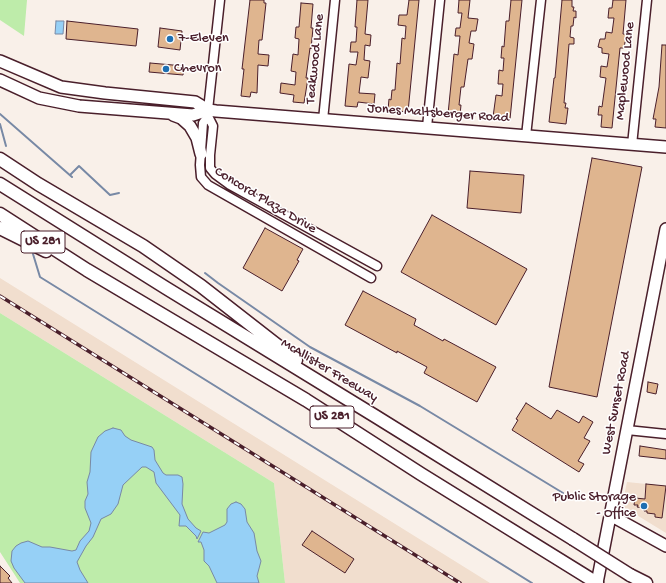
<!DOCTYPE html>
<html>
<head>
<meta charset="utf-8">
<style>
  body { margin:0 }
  canvas { display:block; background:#f9f0e9 }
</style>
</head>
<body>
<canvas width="666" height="583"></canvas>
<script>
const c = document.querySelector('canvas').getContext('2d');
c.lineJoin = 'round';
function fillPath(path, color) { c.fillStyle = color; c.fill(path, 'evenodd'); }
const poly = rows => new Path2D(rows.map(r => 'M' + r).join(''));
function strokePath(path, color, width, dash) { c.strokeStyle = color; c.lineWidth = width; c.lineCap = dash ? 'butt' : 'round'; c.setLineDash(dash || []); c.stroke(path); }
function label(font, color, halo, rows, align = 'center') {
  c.font = font + ' "Gochi Hand",sans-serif'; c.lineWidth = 3; c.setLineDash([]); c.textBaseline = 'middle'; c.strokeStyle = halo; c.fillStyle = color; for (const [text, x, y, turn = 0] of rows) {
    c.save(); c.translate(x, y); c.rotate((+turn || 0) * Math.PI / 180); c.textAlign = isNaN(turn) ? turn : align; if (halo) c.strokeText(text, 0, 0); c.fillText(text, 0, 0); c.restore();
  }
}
fillPath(poly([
  [0,278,490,583,285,583,274,483,0,313],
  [627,482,666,486,666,533,622,506]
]), '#f1dece');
fillPath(poly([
  [0,0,27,0,24,36,0,20],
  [0,313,274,483,285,583,20,583,0,552]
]), '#beecaa');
const water = poly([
  [56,21,64,21,63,34,55,34,56,21],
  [113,428,121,430,125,436,131,440,152,447,154,450,155,460,163,473,166,475,178,475,182,477,183,484,182,504,188,519,196,528,201,531,197,539,196,536,186,526,179,526,180,515,156,483,154,472,146,467,142,467,123,485,118,504,111,514,101,519,93,537,86,546,77,562,80,570,88,583,25,583,14,568,11,561,12,551,16,546,21,543,28,541,42,547,50,547,72,551,76,550,80,541,89,531,91,523,85,508,85,501,88,494,87,482,90,472,91,452,98,437,105,431,113,428],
  [236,502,241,504,245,509,247,522,254,533,257,551,261,561,257,576,259,583,217,583,209,566,204,561,204,550,201,542,198,542,203,532,209,533,225,525,227,522,227,509,231,504,236,502]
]);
fillPath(water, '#96d0f6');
strokePath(water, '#7889a5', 1);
strokePath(poly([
  [0,114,72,177],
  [0,124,6,146],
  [70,175,79,166,110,195,119,193],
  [33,254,40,277,532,583],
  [205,273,218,283,310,347,420,406,563,493]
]), '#7889a5', 2);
const building = poly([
  [250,0,264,0,264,3,266,3,262,40,259,40,258,54,269,55,268,66,258,65,257,93,251,92,250,97,241,96,244,69,242,69,250,0],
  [357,0,368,0,365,34,371,35,370,46,365,45,364,60,370,61,368,78,361,77,359,93,375,94,374,104,358,102,357,107,345,106,349,64,356,65,358,52,350,52,351,42,356,42,357,27,355,27,357,0],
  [409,0,419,0,408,112,388,110,389,99,391,100,392,90,395,90,397,63,400,64,402,38,405,39,406,26,398,25,399,15,407,15,409,0],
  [459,0,470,0,468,18,478,19,476,31,471,31,469,43,474,44,472,59,468,59,464,87,461,87,459,105,461,105,460,115,448,114,454,54,458,55,460,36,455,36,456,28,460,28,462,13,458,13,459,0],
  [511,0,522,0,510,119,493,117,496,95,502,96,503,84,498,84,499,70,503,71,504,58,501,58,502,46,504,47,506,21,509,21,511,0],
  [562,0,572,0,572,7,574,7,573,11,576,11,576,18,574,17,573,26,571,26,570,37,574,38,574,44,569,44,568,56,564,103,566,103,565,108,568,108,566,124,549,122,554,78,555,78,562,0],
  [613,0,626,0,623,34,631,35,630,42,625,42,624,48,620,48,612,128,601,127,602,115,598,115,599,106,602,107,606,78,600,77,601,66,607,67,609,54,602,53,602,48,598,47,600,39,605,39,606,32,612,33,614,18,608,18,609,8,612,8,613,0],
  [301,3,313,4,311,28,313,28,311,49,310,48,306,78,308,78,304,103,293,102,294,95,280,93,281,83,295,85,296,72,291,71,293,54,298,55,299,39,295,38,296,27,299,27,301,3],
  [67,21,138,29,136,46,66,39,67,21],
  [160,28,182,31,180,50,158,47,160,28],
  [662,45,666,45,666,128,655,127,656,119,653,119,659,87,662,45],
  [150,63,184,66,183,75,149,72,150,63],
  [592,158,642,167,597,397,549,387,592,158],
  [470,171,524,175,521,213,467,208,470,171],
  [432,215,527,269,496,325,401,272,432,215],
  [265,228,303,249,297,260,299,261,282,291,243,268,265,228],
  [363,291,416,319,414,325,443,341,444,339,496,367,477,402,424,373,427,367,397,351,397,353,345,325,363,291],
  [648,382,658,384,656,394,647,392,648,382],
  [526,403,551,419,557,410,579,423,583,416,593,422,584,438,590,441,578,461,584,464,579,472,512,430,518,420,516,419,526,403],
  [640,446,666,450,666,459,639,456,640,446],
  [646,484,666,486,662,518,655,517,655,514,647,513,647,511,644,511,644,508,637,507,638,505,634,505,635,498,645,499,646,484],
  [312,531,354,559,345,573,302,545,312,531],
  [0,566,10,576,8,578,12,583,0,583,0,566]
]);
fillPath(building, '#dfb58f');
strokePath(building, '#4a1f2b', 1);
const minor = poly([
  [220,0,208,110,208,116,203,123,200,165,201,177,208,185,371,278],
  [208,116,213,126,210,155,210,168,215,174,230,185,377,266],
  [323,120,335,0],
  [427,127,440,0],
  [526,136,541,0],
  [632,145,647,0],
  [627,430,666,434]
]);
const major = poly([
  [0,61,61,87,105,93,195,102,208,110,216,111,666,147],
  [0,80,39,98,79,106,193,115,208,110],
  [173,115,181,118,190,126,197,138,201,154],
  [610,515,666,546],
  [597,583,666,229]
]);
const highway = poly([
  [0,159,38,184,143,246,201,286,296,360],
  [0,184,166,288,375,416,573,539],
  [0,214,87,270,306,400,421,474,597,583],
  [0,228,46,251],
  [630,575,646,583]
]);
strokePath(minor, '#4a1f2b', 11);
strokePath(major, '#4a1f2b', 14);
strokePath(highway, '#4a1f2b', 15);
strokePath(minor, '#fff', 8);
strokePath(major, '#fff', 11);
strokePath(highway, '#fff', 12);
const rail = poly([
  [0,296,460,583]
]);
strokePath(rail, '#4a1f2b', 3.5);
strokePath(rail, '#fff', 2, [6]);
const highwayBridge = poly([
  [573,539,630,575]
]);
strokePath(highwayBridge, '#4a1f2b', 15, []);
strokePath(highwayBridge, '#fff', 12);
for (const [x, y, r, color] of [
  [170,39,4,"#1f6fb2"],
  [166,69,4,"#1f6fb2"],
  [644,506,4,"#1f6fb2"]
]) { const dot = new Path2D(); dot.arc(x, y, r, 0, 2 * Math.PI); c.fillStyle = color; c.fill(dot); strokePath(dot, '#fff', 1.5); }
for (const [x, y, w] of [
  [43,242,44],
  [332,417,44]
]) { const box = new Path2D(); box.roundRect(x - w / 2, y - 11, w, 22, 3); c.fillStyle = '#fff'; c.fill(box); strokePath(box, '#4a1f2b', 1); }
label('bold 13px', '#4a1f2b', null, [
  ["US 281",43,242],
  ["US 281",332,417]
]);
label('14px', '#4a1f2b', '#fff', [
  ["7-Eleven",178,39],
  ["Chevron",174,69],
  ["Public Storage",636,498,"right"],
  ["- Office",636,514,"right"]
], 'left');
label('14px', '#4a1f2b', '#fff', [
  ["Teakwood Lane",316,59,-84],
  ["Maplewood Lane",626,71,-84],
  ["Jones Maltsberger Road",438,114,4],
  ["Concord Plaza Drive",265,201,31],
  ["McAllister Freeway",329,371,31],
  ["West Sunset Road",617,403,-79]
]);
</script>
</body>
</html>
